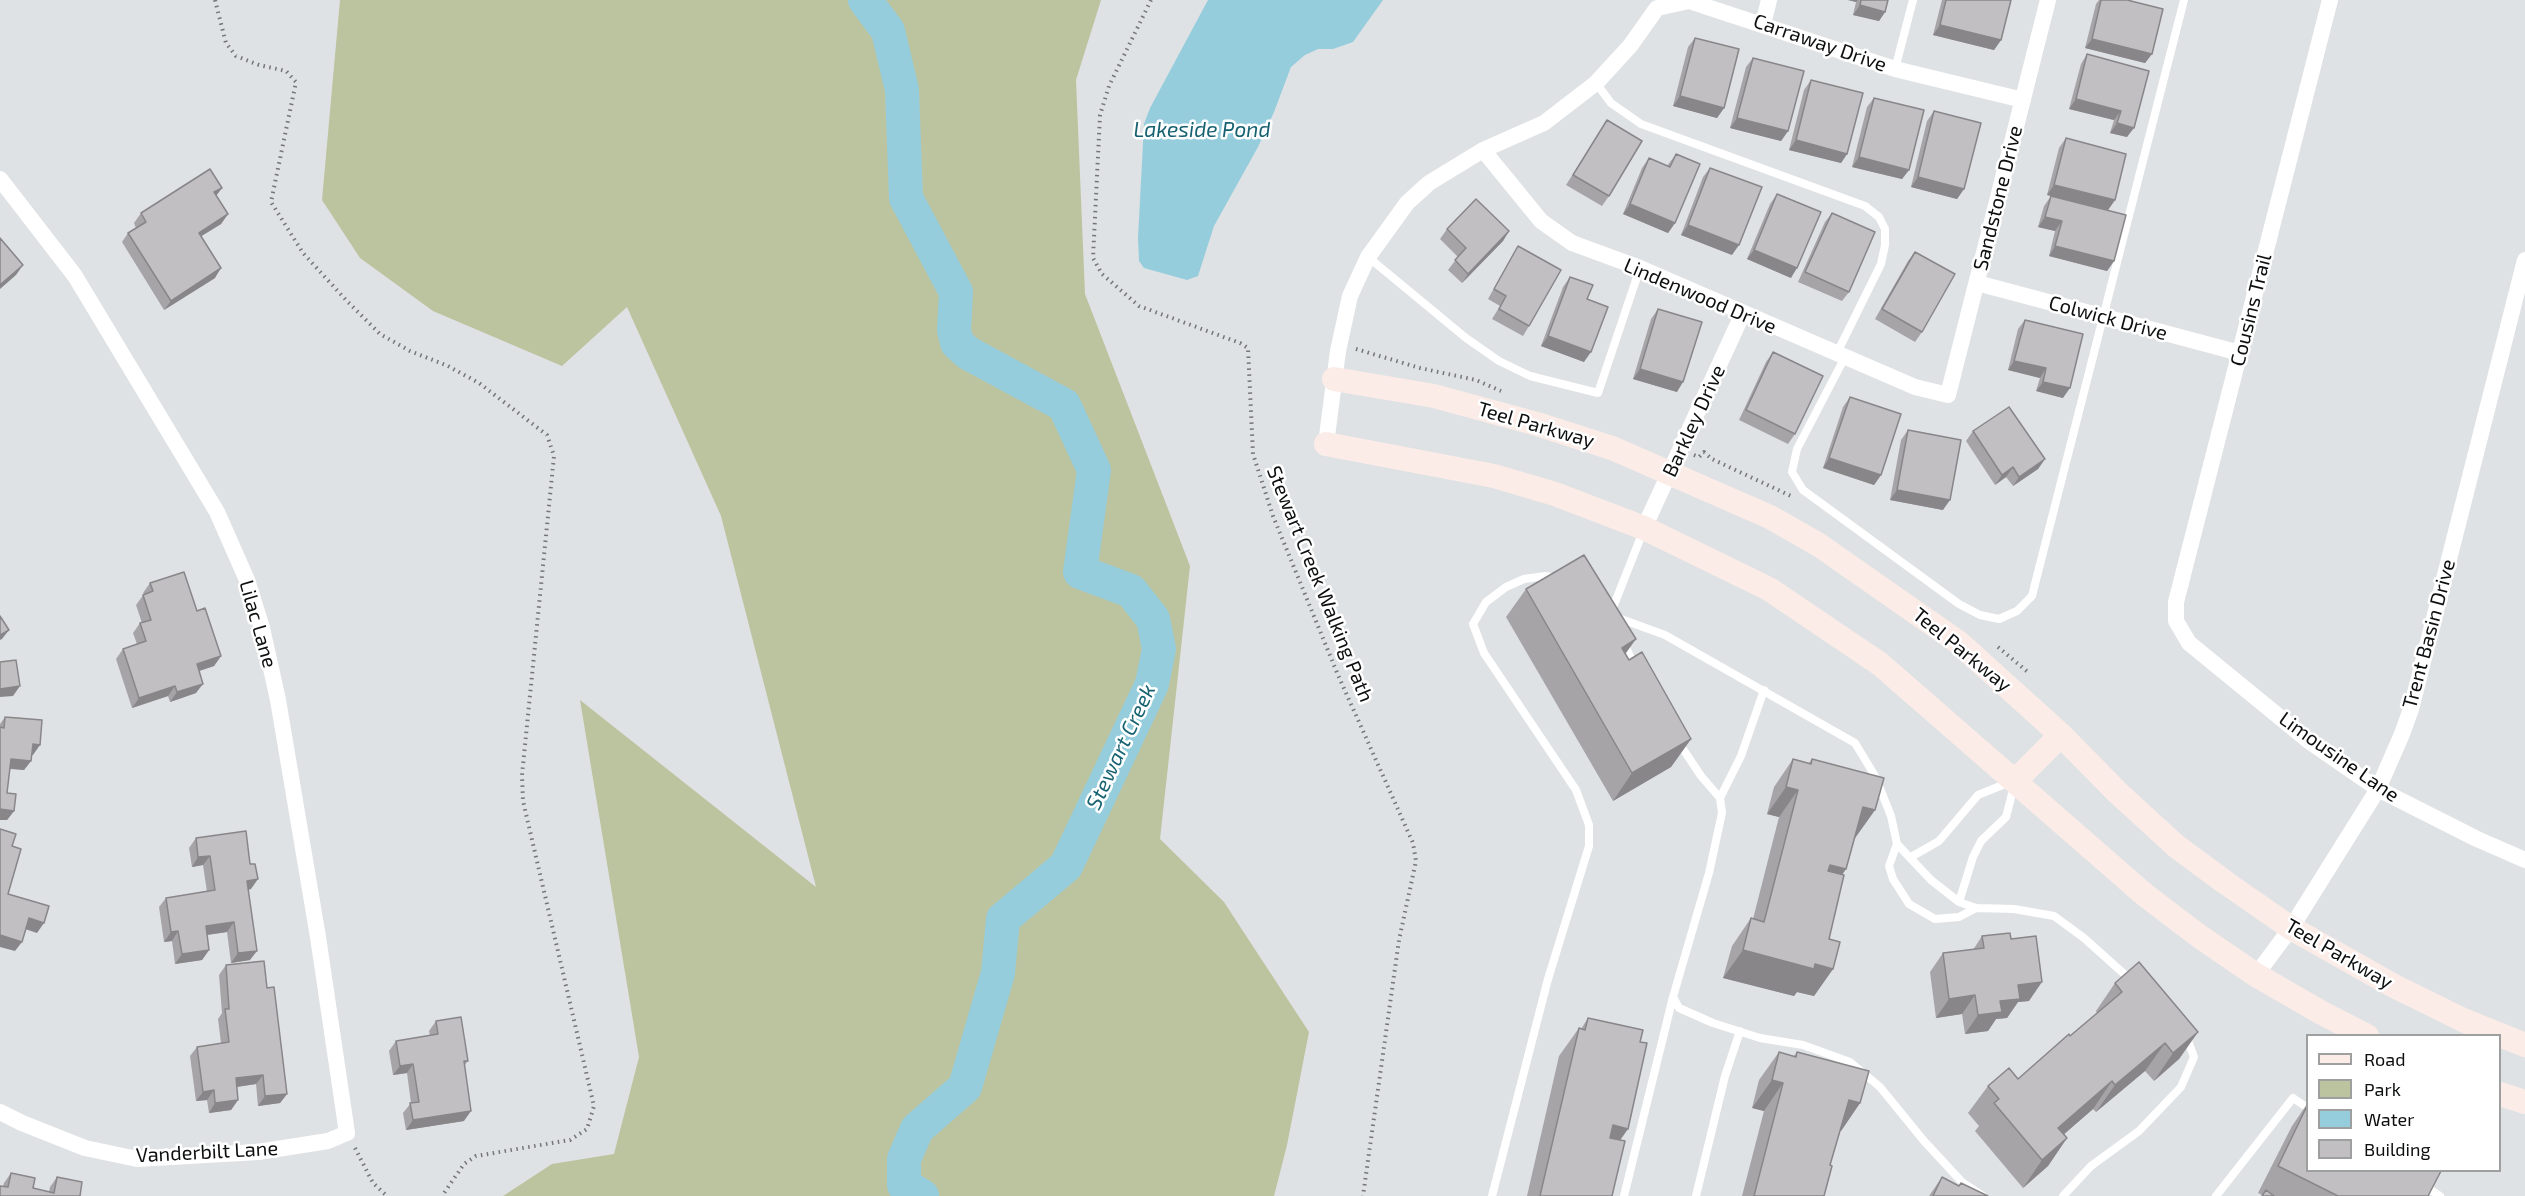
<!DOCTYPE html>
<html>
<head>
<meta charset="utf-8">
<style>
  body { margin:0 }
  #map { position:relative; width:2525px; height:1196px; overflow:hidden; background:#dfe2e4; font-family:"Exo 2",sans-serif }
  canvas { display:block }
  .legend { position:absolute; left:2306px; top:1034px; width:195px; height:138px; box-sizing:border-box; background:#fff; border:2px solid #9e9f9f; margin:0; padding:8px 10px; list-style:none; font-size:18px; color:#0d0e0f }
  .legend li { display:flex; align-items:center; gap:12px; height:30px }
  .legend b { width:30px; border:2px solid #9e9f9f }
</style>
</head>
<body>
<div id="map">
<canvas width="2525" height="1196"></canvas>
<ul class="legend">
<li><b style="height:8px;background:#fcece8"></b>Road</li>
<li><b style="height:16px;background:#bcc39f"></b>Park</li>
<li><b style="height:16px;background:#95cddc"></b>Water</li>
<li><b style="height:16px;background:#c2bfc2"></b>Building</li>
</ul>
</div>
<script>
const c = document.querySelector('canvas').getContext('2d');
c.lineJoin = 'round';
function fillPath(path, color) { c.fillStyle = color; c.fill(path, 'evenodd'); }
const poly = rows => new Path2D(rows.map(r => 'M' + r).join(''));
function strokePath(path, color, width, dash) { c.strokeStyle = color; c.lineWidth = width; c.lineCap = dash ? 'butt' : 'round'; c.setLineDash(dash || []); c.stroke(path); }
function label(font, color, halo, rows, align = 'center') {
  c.font = font + ' "Exo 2",sans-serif'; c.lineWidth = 5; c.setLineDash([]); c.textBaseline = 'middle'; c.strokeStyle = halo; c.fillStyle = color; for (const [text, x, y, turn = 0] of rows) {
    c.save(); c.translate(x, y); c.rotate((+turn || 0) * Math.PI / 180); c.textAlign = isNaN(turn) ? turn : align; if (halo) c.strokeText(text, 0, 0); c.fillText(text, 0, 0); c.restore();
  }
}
fillPath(poly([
  [340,0,1101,0,1076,80,1085,294,1190,566,1160,839,1224,902,1309,1032,1287,1145,1274,1196,503,1196,552,1164,614,1154,639,1057,580,700,816,887,721,516,627,307,562,366,433,311,360,258,322,200]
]), '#bcc39f');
fillPath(poly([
  [1208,0,1383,0,1353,42,1333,49,1318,49,1305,55,1291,67,1274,112,1258,147,1214,226,1198,276,1187,280,1144,268,1139,261,1138,238,1144,124,1150,108]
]), '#95cddc');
strokePath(poly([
  [865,0,888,31,902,90,906,198,956,292,954,330,957,343,968,353,1064,405,1094,470,1080,572,1131,591,1153,619,1159,649,1152,684,1066,866,1003,919,998,973,965,1087,917,1129,904,1159,904,1185,922,1196]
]), '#95cddc', 34);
strokePath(poly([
  [215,0,226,43,236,56,259,65,286,71,296,82,271,202,303,253,346,300,380,334,410,351,448,366,479,383,547,435,554,456,522,775,523,801,594,1106,587,1129,570,1140,476,1156,464,1164,442,1196],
  [1151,0,1109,86,1100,115,1093,258,1102,274,1139,306,1240,343,1248,348,1253,454,1273,516,1338,675,1413,843,1416,861,1399,940,1363,1196],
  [1356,349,1420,368,1476,380,1501,391],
  [1694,455,1699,457,1704,452,1712,459,1791,496],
  [1998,647,2029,673],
  [355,1148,373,1183,387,1196]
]), '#747677', 4, [1.5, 4.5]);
strokePath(poly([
  [1895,69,1913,0],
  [1596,83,1611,103,1641,124,1865,206,1879,217,1885,229,1885,245,1881,264,1837,353],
  [1368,257,1466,338,1499,361,1530,376,1598,393,1640,268],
  [1845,357,1797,449,1792,472,1803,490,1959,604,1980,615,1999,619,2017,611,2032,596,2036,580,2184,0],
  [1644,529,1610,615,1665,635,1855,743,1875,776,1891,816,1897,844,1931,880,1959,902,1976,908,2014,909,2054,916,2084,938,2132,981],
  [1623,641,1635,667],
  [1677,740,1701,776,1720,798,1722,813,1709,873,1673,997,1679,1008,1713,1023,1760,1038,1803,1045,1850,1062,1880,1087,1924,1141,1962,1182,1983,1196],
  [1720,798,1741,756,1764,690],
  [1897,844,1889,866,1893,879,1909,904,1935,919,1959,917,1976,908],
  [1911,857,1939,841,1978,795,2010,782],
  [1959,902,1973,857,1981,841,2006,817,2014,786],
  [2422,1184,2440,1196],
  [1492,1196,1548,979,1589,846,1589,825,1576,790,1484,653,1473,624,1486,602,1506,587,1524,579,1545,576,1558,578],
  [1624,1196,1673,997],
  [1696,1196,1725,1076,1740,1031],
  [2063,1196,2091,1166,2139,1131,2181,1087,2194,1057,2186,1035],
  [2216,1196,2293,1098,2308,1108]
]), '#fff', 8);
strokePath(poly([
  [2330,0,2176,602,2176,621,2189,643,2310,742,2378,789,2477,839,2525,860],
  [1763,24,1769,0],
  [1483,150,1541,221,1572,243,1640,268,1915,387,1948,395,2048,0],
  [0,179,75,276,217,512,247,580,262,628,278,700,318,937,347,1133,328,1141,258,1152,137,1159,85,1148,22,1123,0,1112],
  [1977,283,2240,353],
  [1326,444,1338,351,1350,296,1368,257,1407,203,1429,183,1483,150,1544,123,1596,83,1630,46,1657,8,1689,1,1895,69,2023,100],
  [1644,528,1743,313],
  [2256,975,2291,928,2378,789,2402,734,2411,709,2525,260]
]), '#fff', 16);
strokePath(poly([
  [1334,379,1434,396,1537,424,1612,448,1770,517,1819,545,1958,642,2061,735,2117,792,2176,846,2226,883,2291,928,2394,986,2463,1020,2525,1045],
  [1326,444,1494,476,1555,494,1644,528,1769,589,1880,664,2145,895,2199,936,2256,975,2322,1013,2367,1036],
  [2016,780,2061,735],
  [2500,1094,2525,1102]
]), '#fcece8', 24);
fillPath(poly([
  [1848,0,1888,0,1885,12,1879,21,1853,15,1856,2],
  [1942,0,2011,0,2001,40,1994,50,1933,35],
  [2099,0,2127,0,2152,54,2145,63,2085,48,2096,4],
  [1695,38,1724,108,1717,118,1673,106,1688,47],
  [2087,54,2149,71,2127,137,2110,133,2114,120,2069,109,2081,64],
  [1753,58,1788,131,1781,141,1730,128,1746,67],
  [1811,80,1847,154,1841,163,1789,150,1804,90],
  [1874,98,1909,170,1902,179,1852,167,1867,107],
  [1934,111,1964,189,1957,199,1911,187,1927,121],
  [1607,120,1609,196,1602,206,1566,185],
  [2066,138,2115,200,2108,210,2047,195,2059,148],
  [1676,154,1675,223,1668,233,1623,214,1642,168,1649,158,1667,166],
  [1710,168,1732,255,1681,235,1703,177],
  [222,188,216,196,228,214,221,224,201,236,215,278,164,310,122,242,128,233,136,228,134,223,141,213],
  [1777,194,1791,278,1747,259,1770,204],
  [2051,196,2114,261,2107,271,2049,256,2055,231,2038,227,2044,206],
  [1832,213,1849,292,1842,301,1798,282,1825,222],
  [1447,229,1509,231,1503,241,1462,283,1448,270,1458,257,1440,239],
  [1518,246,1529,326,1523,336,1492,319,1500,306,1488,299,1512,256],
  [1915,252,1922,332,1915,342,1875,319,1908,261],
  [1570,277,1587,299,1584,362,1541,346,1563,287],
  [1658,309,1677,392,1633,379,1651,319],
  [2025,320,2063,398,2036,391,2040,378,2008,370,2018,329],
  [1773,352,1795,434,1788,444,1739,420,1766,362],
  [1850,397,1881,475,1874,485,1823,468,1843,407],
  [1908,430,1943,510,1890,500,1901,440],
  [1973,431,2045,459,2038,469,2013,486,2006,477,1995,485,1966,441],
  [150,583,197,611,221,656,214,666,199,671,196,693,170,702,168,696,132,708,116,659,123,649,137,644,133,633,140,623,142,623,136,605,144,594,143,593],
  [1526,589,1625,654,1629,660,1691,739,1671,767,1613,801,1506,617],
  [5,717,33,755,32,755,31,761,24,770,10,769,7,793,14,811,7,820,0,820,0,724],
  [1793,759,1809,763,1812,759,1875,810,1855,838,1846,869,1842,875,1829,939,1833,969,1814,996,1797,992,1794,996,1723,978,1732,946,1751,918,1753,919,1779,817,1767,814,1774,787],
  [196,838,251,889,248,890,250,960,231,963,227,932,207,935,209,950,202,960,175,964,172,941,164,942,159,907,166,898,207,892,203,865,192,867,189,848],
  [1982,936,2011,939,2029,1001,2018,1002,2007,1018,1996,1019,1988,1031,1965,1034,1962,1014,1936,1018,1930,972,1943,953,1973,950],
  [226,965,267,988,287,1094,280,1103,258,1106,256,1084,237,1087,238,1100,231,1110,209,1113,207,1100,196,1101,190,1056,197,1047,221,1043,218,1019,222,1013,219,975],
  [2115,983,2198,1032,2179,1059,2154,1081,2145,1071,2096,1112,2093,1109,2064,1134,2067,1138,2048,1166,2023,1188,1975,1131,1979,1126,1968,1113,1988,1086,2018,1079,2097,1013,2096,1011],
  [1588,1018,1620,1140,1612,1196,1527,1196,1559,1056,1579,1028,1581,1029],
  [436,1021,468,1061,464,1066,464,1121,406,1130,403,1113,411,1103,407,1073,393,1075,389,1051,396,1041,430,1036,429,1031],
  [1779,1052,1794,1056,1797,1052,1860,1103,1841,1131,1840,1131,1830,1165,1824,1196,1742,1196,1764,1111,1752,1108,1759,1080],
  [2307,1104,2307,1170,2428,1196,2262,1196,2262,1195,2258,1193,2292,1126],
  [11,1173,33,1188,49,1192,50,1187,57,1177,80,1196,3,1186,4,1183],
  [1942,1177,1959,1186,1988,1196,1929,1196]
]), '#a7a4a7');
fillPath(poly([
  [1848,0,1858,0,1856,2],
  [1860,5,1885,12,1879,21,1853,15],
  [1940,25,2001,40,1994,50,1933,35],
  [2092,39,2152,54,2145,63,2085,48],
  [1680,96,1724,108,1717,118,1673,106],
  [2076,99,2121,111,2114,120,2069,109],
  [1737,118,1788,131,1781,141,1730,128],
  [2117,123,2134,128,2127,137,2110,133],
  [1796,140,1847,154,1841,163,1789,150],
  [1859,157,1909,170,1902,179,1852,167],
  [1918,177,1964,189,1957,199,1911,187],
  [2054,185,2115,200,2108,210,2047,195],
  [222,188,215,197,214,192],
  [1630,204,1675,223,1668,233,1623,214],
  [228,214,221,224,192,242,199,233],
  [2045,217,2062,221,2055,231,2038,227],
  [1688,225,1739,245,1732,255,1681,235],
  [1509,231,1503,241,1462,283,1468,274],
  [2055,246,2114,261,2107,271,2049,256],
  [1754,250,1797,268,1791,278,1747,259],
  [23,265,16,275,0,289,0,285],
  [221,268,215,278,164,310,171,301],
  [1548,336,1591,352,1584,362,1541,346],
  [2014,361,2046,368,2040,378,2008,370],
  [1640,369,1683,382,1677,392,1633,379],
  [2043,382,2070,388,2063,398,2036,391],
  [1829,458,1881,475,1874,485,1823,468],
  [2045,459,2038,469,2013,486,2019,477],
  [2013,467,2006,477,1995,485,2002,475],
  [1897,490,1950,500,1943,510,1890,500],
  [9,630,2,639,0,640,0,635],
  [1636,639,1616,667,1622,648],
  [221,656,214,666,190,674,197,664],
  [203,684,196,693,170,702,177,692],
  [20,686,13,696,0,697,0,689],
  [175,686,168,696,132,708,139,698],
  [1691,739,1671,767,1613,801,1632,773],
  [33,744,40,745,33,755,26,754],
  [11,759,31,761,24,770,4,768],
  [1786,787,1798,790,1779,817,1767,814],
  [1863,807,1875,810,1855,838,1844,835],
  [0,809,14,811,7,820,0,820],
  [210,856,203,865,192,867,198,857],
  [1830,865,1846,869,1826,897,1810,893],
  [258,879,251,889,240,891,247,881],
  [29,918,44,923,37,933,22,928],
  [234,922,227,932,199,936,206,926],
  [178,931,172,941,164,942,171,932],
  [0,935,22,942,15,951,0,947],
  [209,950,202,960,175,964,182,954],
  [1743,950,1815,964,1833,969,1814,996,1797,992,1794,996,1723,978],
  [257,951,250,960,231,963,238,953],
  [2042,982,2029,1001,2018,1002,2007,1018,1996,1019,1988,1031,1965,1034,1978,1015,2000,1001,2018,985],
  [1975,995,1962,1014,1936,1018,1949,999],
  [2198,1032,2179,1059,2154,1081,2173,1053],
  [2165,1043,2145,1071,2096,1112,2115,1085],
  [413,1064,407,1073,393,1075,400,1066],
  [263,1075,256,1084,229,1088,236,1078],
  [1772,1080,1783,1083,1764,1111,1752,1108],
  [2112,1081,2093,1109,2039,1156,2058,1128],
  [214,1090,207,1100,196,1101,203,1092],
  [287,1094,280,1103,258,1106,265,1096],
  [238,1100,231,1110,209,1113,215,1103],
  [1849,1100,1860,1103,1841,1131,1829,1128],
  [471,1111,464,1121,406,1130,413,1120],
  [1613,1125,1628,1129,1609,1156,1593,1153],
  [2067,1138,2048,1166,2023,1188,2042,1160]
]), '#888688');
const building = poly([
  [1861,0,1888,0,1885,12,1860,5,1861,0],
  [1946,0,2011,0,2001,40,1940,25,1946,0],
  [2101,0,2127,0,2163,9,2152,54,2092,39,2101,0],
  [1695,38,1739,49,1724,108,1680,96,1695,38],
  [2087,54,2149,71,2134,128,2117,123,2121,111,2076,99,2087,54],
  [1753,58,1804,71,1788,131,1737,118,1753,58],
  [1811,80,1863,93,1847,154,1796,140,1811,80],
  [1874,98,1924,110,1909,170,1859,157,1874,98],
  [1934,111,1981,123,1964,189,1918,177,1934,111],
  [1607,120,1642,141,1609,196,1573,175,1607,120],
  [2066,138,2126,154,2115,200,2054,185,2066,138],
  [1676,154,1700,164,1675,223,1630,204,1649,158,1670,167,1676,154],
  [1710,168,1762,187,1739,245,1688,225,1710,168],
  [210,169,222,188,214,192,228,214,199,233,221,268,171,301,128,233,146,222,141,213,210,169],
  [1777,194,1821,212,1797,268,1754,250,1777,194],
  [2051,196,2126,215,2114,261,2055,246,2062,221,2045,217,2051,196],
  [1476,199,1509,231,1468,274,1455,260,1466,248,1447,229,1476,199],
  [1832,213,1875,232,1849,292,1805,272,1832,213],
  [0,238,23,265,0,285,0,238],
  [1518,246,1561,270,1529,326,1499,309,1506,296,1494,289,1518,246],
  [1915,252,1955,274,1922,332,1882,309,1915,252],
  [1570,277,1593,285,1587,299,1608,307,1591,352,1548,336,1570,277],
  [1658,309,1702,322,1683,382,1640,369,1658,309],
  [2025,320,2083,334,2070,388,2043,382,2046,368,2014,361,2025,320],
  [1773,352,1823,376,1795,434,1746,410,1773,352],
  [1850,397,1901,414,1881,475,1829,458,1850,397],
  [2009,407,2045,459,2019,477,2013,467,2002,475,1973,431,2009,407],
  [1908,430,1961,440,1950,500,1897,490,1908,430],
  [1584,555,1636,639,1622,648,1629,660,1642,652,1691,739,1632,773,1526,589,1584,555],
  [184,572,197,611,205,608,221,656,197,664,203,684,177,692,175,686,139,698,123,649,146,641,140,623,151,620,143,595,153,591,150,583,184,572],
  [0,616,9,630,0,635,0,616],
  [16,660,20,686,0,689,0,662,16,660],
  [5,717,42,720,40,745,33,744,31,761,11,759,7,793,16,794,14,811,0,809,0,727,4,728,5,717],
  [1793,759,1811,764,1812,759,1884,778,1875,810,1863,807,1846,869,1830,865,1828,871,1844,875,1829,939,1840,942,1833,969,1815,964,1814,969,1743,950,1751,918,1764,922,1798,790,1786,787,1793,759],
  [0,829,16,834,12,846,21,849,8,894,49,906,44,923,29,918,22,942,0,935,0,829],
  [246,831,250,864,255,864,258,879,247,881,257,951,238,953,234,922,206,926,209,950,182,954,178,931,171,932,166,898,215,890,210,856,198,857,196,838,246,831],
  [2010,933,2011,939,2036,936,2042,982,2018,985,2020,999,2000,1001,2002,1012,1978,1015,1975,995,1949,999,1943,953,1984,948,1982,936,2010,933],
  [264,961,267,988,274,987,287,1094,265,1096,263,1075,236,1078,238,1100,215,1103,214,1090,203,1092,197,1047,229,1042,225,1009,229,1009,226,965,264,961],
  [2139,962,2198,1032,2173,1053,2165,1043,2115,1085,2112,1081,2058,1128,2067,1138,2042,1160,1994,1103,1999,1099,1988,1086,2009,1068,2018,1079,2069,1034,2070,1036,2122,992,2115,983,2139,962],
  [461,1017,468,1061,464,1061,471,1111,413,1120,410,1103,419,1102,413,1064,400,1066,396,1041,438,1034,436,1021,461,1017],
  [1588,1018,1643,1030,1640,1042,1647,1043,1628,1129,1613,1125,1610,1138,1625,1141,1612,1196,1540,1196,1579,1028,1585,1030,1588,1018],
  [1779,1052,1796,1057,1797,1052,1869,1071,1860,1103,1849,1100,1830,1165,1832,1166,1824,1196,1754,1196,1783,1083,1772,1080,1779,1052],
  [2307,1106,2307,1170,2439,1170,2441,1171,2428,1196,2338,1196,2278,1166,2307,1106],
  [11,1173,35,1178,33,1188,54,1193,57,1177,82,1182,80,1196,0,1196,0,1186,8,1187,11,1173],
  [1942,1177,1959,1186,1961,1183,1988,1196,1933,1196,1942,1177],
  [2266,1190,2274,1196,2262,1196,2266,1190]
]);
fillPath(building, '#c2bfc2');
strokePath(building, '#888688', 1.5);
label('20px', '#0d0e0f', '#fff', [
  ["Carraway Drive",1820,43,19],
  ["Sandstone Drive",1998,198,-76],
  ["Lindenwood Drive",1700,296,23],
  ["Cousins Trail",2251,310,-76],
  ["Colwick Drive",2108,318,15],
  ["Barkley Drive",1694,421,-65],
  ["Teel Parkway",1536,425,16],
  ["Stewart Creek Walking Path",1320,584,68],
  ["Lilac Lane",258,624,74],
  ["Trent Basin Drive",2429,634,-75],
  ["Teel Parkway",1962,650,39],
  ["Limousine Lane",2339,757,35],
  ["Teel Parkway",2339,954,30],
  ["Vanderbilt Lane",207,1152,-3]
]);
label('italic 21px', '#176271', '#fff', [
  ["Lakeside Pond",1202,130],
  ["Stewart Creek",1121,747,-65]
]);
</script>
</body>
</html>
